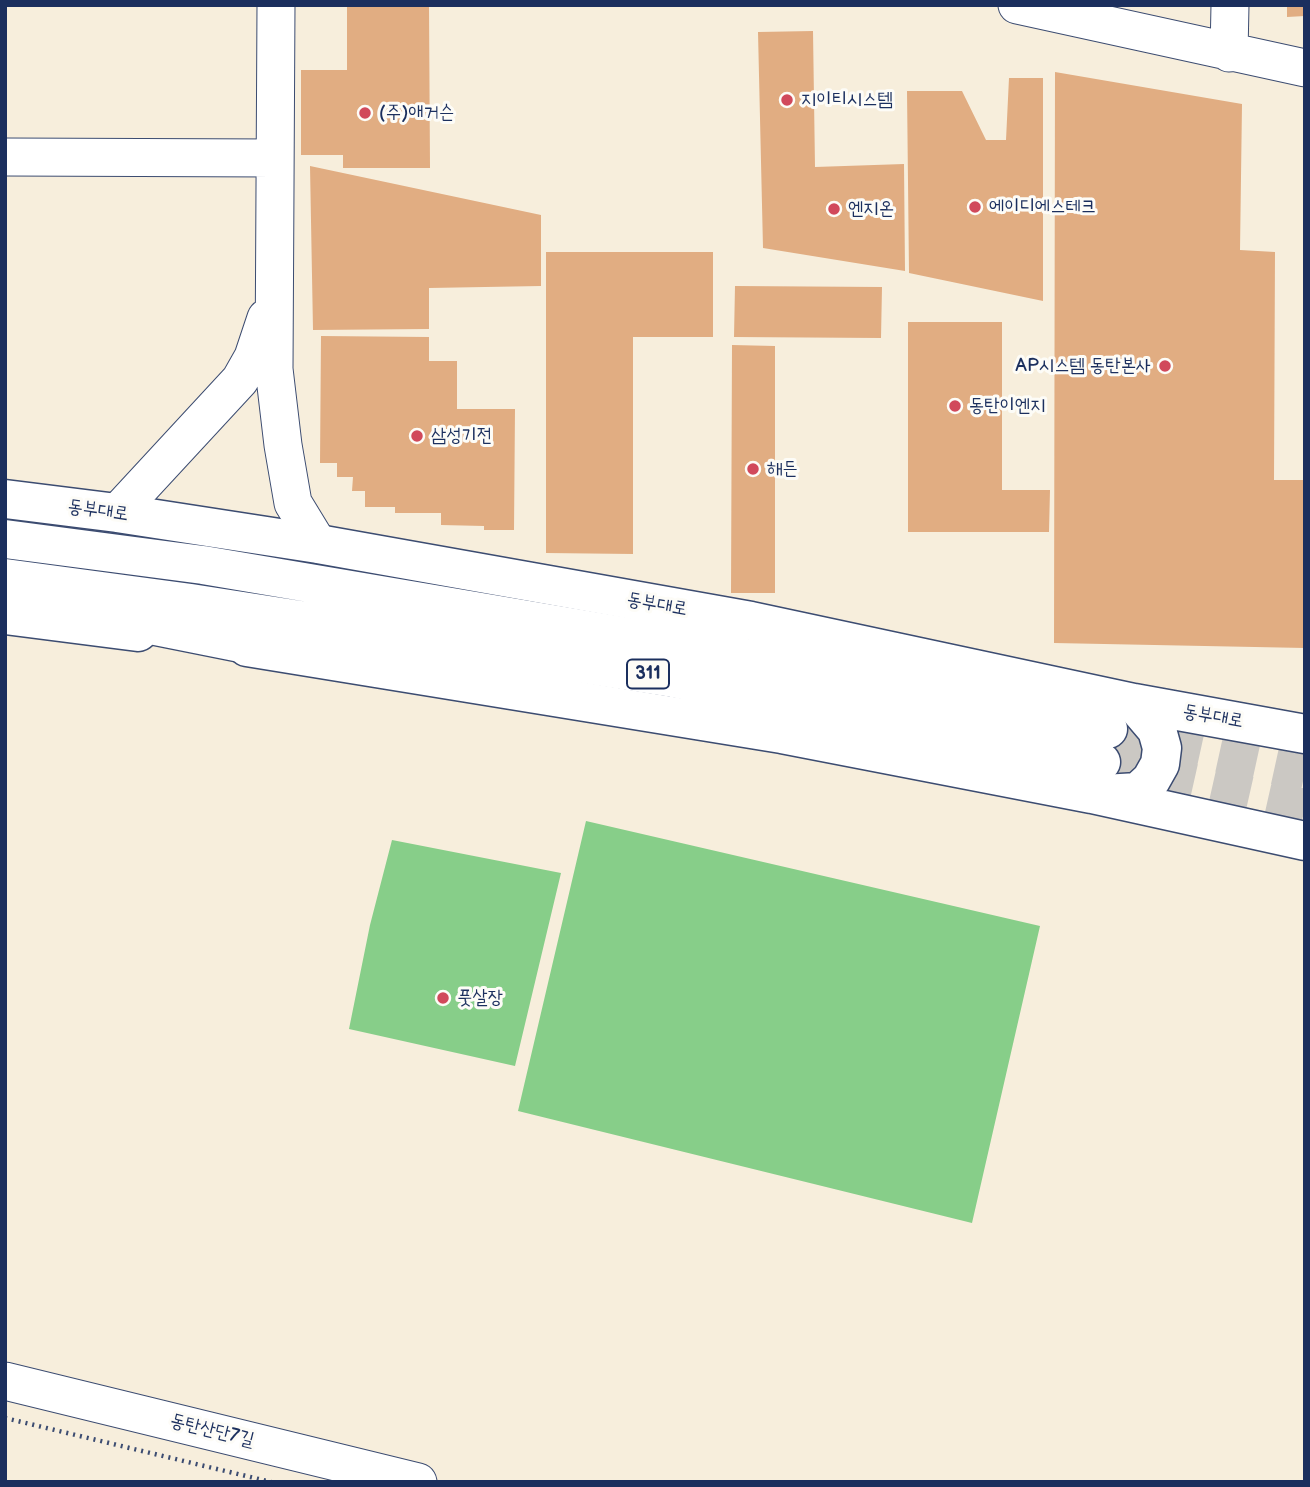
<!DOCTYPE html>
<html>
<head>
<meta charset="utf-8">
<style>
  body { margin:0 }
  #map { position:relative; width:1310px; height:1487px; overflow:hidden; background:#f7eedc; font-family:"Balsamiq Sans",sans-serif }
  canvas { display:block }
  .frame { position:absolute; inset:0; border:7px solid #1b2f5e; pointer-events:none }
</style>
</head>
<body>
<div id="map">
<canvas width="1310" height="1487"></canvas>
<div class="frame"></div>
</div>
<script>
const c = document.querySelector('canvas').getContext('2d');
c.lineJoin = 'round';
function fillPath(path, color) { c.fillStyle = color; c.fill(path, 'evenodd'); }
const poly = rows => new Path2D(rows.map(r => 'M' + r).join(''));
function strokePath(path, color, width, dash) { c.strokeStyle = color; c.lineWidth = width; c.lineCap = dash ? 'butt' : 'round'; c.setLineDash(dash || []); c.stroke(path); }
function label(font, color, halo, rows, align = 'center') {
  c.font = font + ' "Balsamiq Sans","Poor Story",sans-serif'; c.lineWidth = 6; c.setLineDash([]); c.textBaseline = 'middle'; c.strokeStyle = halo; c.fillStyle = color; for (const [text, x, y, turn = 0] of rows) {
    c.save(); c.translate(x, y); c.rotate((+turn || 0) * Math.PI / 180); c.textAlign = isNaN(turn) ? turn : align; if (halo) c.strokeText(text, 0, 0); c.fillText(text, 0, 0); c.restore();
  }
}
fillPath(poly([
  [586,821,1040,926,972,1223,518,1111],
  [392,840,561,873,515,1066,349,1029,370,925]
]), '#87ce89');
fillPath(poly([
  [347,5,429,5,430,168,343,168,343,155,301,155,301,70,347,70],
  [1287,5,1305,5,1305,16,1287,17],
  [813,31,815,167,904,164,905,271,763,248,758,32],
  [1055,72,1242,104,1240,250,1275,252,1274,480,1305,480,1305,648,1054,643],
  [1009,78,1043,78,1043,301,909,273,907,91,962,91,986,140,1006,140],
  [310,166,541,215,541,286,429,288,429,329,313,330],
  [546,252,713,252,713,337,633,337,633,554,546,553],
  [735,286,882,287,881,338,734,337],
  [908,322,1002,322,1002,490,1050,490,1049,532,908,532],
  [321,336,429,337,429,361,457,361,457,409,515,409,514,530,484,530,484,526,441,525,441,513,395,513,395,507,365,507,365,491,352,491,353,477,337,477,337,463,320,463],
  [732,345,775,346,775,593,731,593]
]), '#e1ad82');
strokePath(poly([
  [1108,729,1305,772],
  [1101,762,1305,808]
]), '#cbc8c3', 38, [38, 19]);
const minor = poly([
  [276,5,274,369,283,445,293,503,318,544],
  [1017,5,1305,68],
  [1229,53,1230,5],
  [5,157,275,158],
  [117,513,240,380,253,357,266,318],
  [5,1381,418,1482]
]);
const major = poly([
  [5,499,117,513,318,544,751,621,1134,703,1305,734],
  [5,615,138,632],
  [247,647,782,734,1092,794,1305,841],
  [1104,794,1138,792,1151,780,1160,764,1162,748,1157,730,1134,703]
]);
const highway = poly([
  [5,539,203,565,705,650,1108,729],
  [5,578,191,603,673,678,1101,762],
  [101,615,281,651]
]);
strokePath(minor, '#3c4c71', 39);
strokePath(major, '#3c4c71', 41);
strokePath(highway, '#3c4c71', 41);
strokePath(poly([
  [5,1418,271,1482]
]), '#3c4c71', 4.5, [2, 5]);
strokePath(minor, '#fff', 37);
strokePath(major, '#fff', 38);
strokePath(highway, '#fff', 38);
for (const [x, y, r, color] of [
  [787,100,7,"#d1495b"],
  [365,113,7,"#d1495b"],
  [975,207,7,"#d1495b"],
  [834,209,7,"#d1495b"],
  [1165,366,7,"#d1495b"],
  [955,406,7,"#d1495b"],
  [417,436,7,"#d1495b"],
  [753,469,7,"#d1495b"],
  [443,998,7,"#d1495b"]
]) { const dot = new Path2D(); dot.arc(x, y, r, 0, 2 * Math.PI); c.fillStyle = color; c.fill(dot); strokePath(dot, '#fdfcf7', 2.5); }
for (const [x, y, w] of [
  [648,674,42]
]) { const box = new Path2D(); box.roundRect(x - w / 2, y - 14.5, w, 29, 5); c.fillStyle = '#fdfcf7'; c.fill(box); strokePath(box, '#1b2f5e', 2); }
label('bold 18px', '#1b2f5e', null, [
  ["311",648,674]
]);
label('19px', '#1b2f5e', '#fdfcf7', [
  ["지이티시스템",801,100],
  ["(주)애거슨",379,113],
  ["에이디에스테크",989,207],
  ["엔지온",848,209],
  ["AP시스템 동탄본사",1151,366,"right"],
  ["동탄이엔지",969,406],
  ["삼성기전",431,436],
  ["해든",767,469],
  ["풋살장",457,998]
], 'left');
label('19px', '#1b2f5e', '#fdfcf7', [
  ["동부대로",98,511,8],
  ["동부대로",657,605,10],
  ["동부대로",1213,717,10],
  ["동탄산단7길",212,1431,14]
]);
</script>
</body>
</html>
